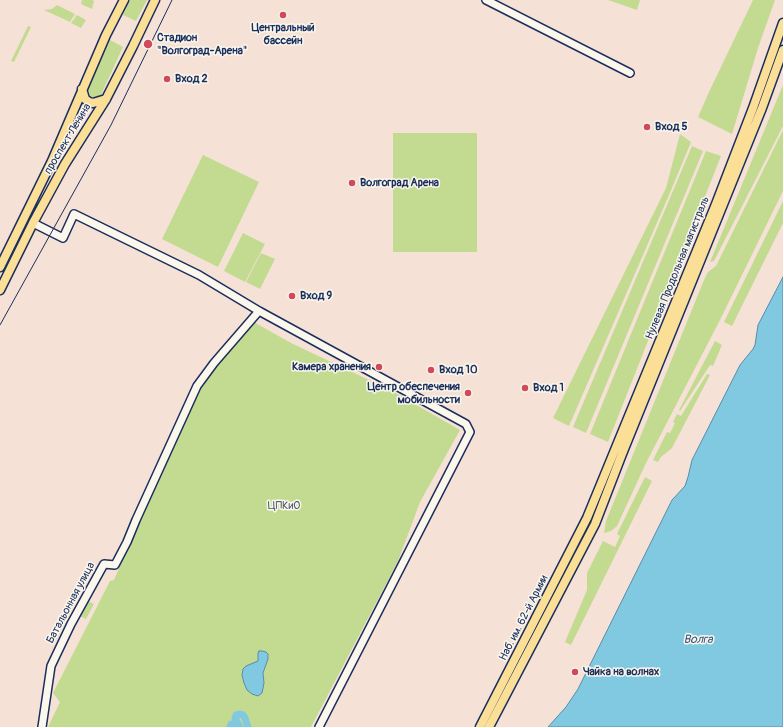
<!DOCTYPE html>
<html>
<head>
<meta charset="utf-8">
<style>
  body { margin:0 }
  canvas { display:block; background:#f5e1d6 }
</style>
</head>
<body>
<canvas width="783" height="727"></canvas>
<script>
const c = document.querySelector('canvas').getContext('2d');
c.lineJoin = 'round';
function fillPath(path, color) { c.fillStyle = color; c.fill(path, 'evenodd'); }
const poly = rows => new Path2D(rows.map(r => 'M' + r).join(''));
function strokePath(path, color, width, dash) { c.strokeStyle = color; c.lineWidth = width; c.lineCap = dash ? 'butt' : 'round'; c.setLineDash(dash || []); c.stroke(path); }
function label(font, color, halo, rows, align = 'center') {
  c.font = font + ' Pangolin,sans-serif'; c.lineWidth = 3; c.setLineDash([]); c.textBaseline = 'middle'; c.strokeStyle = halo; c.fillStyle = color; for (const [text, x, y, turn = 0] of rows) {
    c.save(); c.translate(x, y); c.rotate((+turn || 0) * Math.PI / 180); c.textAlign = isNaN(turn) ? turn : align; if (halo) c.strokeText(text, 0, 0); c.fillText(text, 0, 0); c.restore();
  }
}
fillPath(poly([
  [82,0,92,0,94,1,92,9,81,4],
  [130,0,147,0,136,21,123,15],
  [608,0,640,0,637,10],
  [753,0,775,0,758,48,732,134,698,117,709,92],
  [57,5,75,14,70,22,44,10,52,9],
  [77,15,86,20,81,28,71,23],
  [28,26,31,27,14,62,11,61],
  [110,40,123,47,100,97,96,98,90,96,87,89],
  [783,85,783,126,714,261,710,262],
  [783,130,783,191,720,320,646,463,617,526,611,531,604,533,606,521,704,280,708,272,716,266],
  [393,133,477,133,477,252,393,252],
  [680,134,691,142,672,188,569,426,553,418,666,188],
  [692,146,703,151,586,433,573,427],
  [706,151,721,156,608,442,590,434],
  [203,155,259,182,218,267,162,239],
  [783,201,783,223,732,326,724,322],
  [243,233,265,244,245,282,224,271],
  [261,253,275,259,260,289,246,282],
  [252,321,291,343,390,390,460,430,420,502,398,561,311,727,48,727,60,702,53,693,110,581,114,580,196,390],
  [715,341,722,345,713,366,710,365,680,411,679,410],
  [707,374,710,375,672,448,661,457,658,462,653,460,667,432,670,433,675,423,673,422,677,414,681,416],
  [645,477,652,481,571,645,565,642,587,590,587,573,603,541,615,547,620,536,617,534],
  [88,601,94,604,86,619,80,616]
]), '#c3db91');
const water = poly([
  [783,277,783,727,548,727,566,707,578,689,672,500,685,486,688,477,692,460,740,365,753,349,755,345,758,325,783,277],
  [259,651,262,651,266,652,268,654,268,659,263,673,264,683,262,693,258,696,252,694,247,690,244,683,242,675,243,669,246,666,258,661,258,653,259,651]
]);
fillPath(water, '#80c9e1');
strokePath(water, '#588bad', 1);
strokePath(poly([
  [230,727,231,724,233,724,234,727],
  [240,727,235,718,236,715,239,714,243,715,245,718,248,727]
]), '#80c9e1', 7);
const minor = poly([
  [486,0,630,73],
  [33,223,63,238,74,214,199,275,259,311,466,424,470,432,319,727],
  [42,727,51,666,71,624,104,564,115,565,127,542,136,520,197,386,214,363,259,311]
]);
const major = poly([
  [82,89,85,99,89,102,93,103,106,99],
  [0,267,52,161,106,35,124,0],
  [0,290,33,223,65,164,106,99,133,46,155,0],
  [480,727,587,518,716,204,753,108,783,23],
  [489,727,595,524,622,454,762,108,783,50]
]);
strokePath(minor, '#1b2f5e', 10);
strokePath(major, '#1b2f5e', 11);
strokePath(minor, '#fbf7ec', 7);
strokePath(major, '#fbdf96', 8);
strokePath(poly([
  [0,325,111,125,172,0]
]), '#1b2f5e', 1);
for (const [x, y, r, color] of [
  [283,15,4,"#d1495b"],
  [148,44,5,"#d1495b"],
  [167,79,4,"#d1495b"],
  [647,127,4,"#d1495b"],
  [352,183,4,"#d1495b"],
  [292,296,4,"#d1495b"],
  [379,367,4,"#d1495b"],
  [431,370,4,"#d1495b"],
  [525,388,4,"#d1495b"],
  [468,393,4,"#d1495b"],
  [575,672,4,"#d1495b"]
]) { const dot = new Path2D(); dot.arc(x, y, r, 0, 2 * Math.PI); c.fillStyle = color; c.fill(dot); strokePath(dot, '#fbf7ec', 1.5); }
label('bold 11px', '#1b2f5e', '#fbf7ec', [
  ["Центральный",283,28,"center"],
  ["бассейн",283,41,"center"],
  ["Стадион",157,38],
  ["\"Волгоград-Арена\"",157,51],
  ["Вход 2",175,79],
  ["Вход 5",655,127],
  ["Волгоград Арена",360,183],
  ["Вход 9",300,296],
  ["Камера хранения",371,367,"right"],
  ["Вход 10",439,370],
  ["Центр обеспечения",460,387,"right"],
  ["мобильности",460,400,"right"],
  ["Вход 1",533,388],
  ["Чайка на волнах",583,672]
], 'left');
label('11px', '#1b2f5e', '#fbf7ec', [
  ["проспект Ленина",68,139,-59],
  ["Нулевая Продольная магистраль",678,268,-68],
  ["Батальонная улица",71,603,-62],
  ["Наб. им. 62-й Армии",524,618,-63]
]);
label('11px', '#455a6b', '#fbf7ec', [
  ["ЦПКиО",284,506]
]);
label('italic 12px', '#34567f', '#fbf7ec', [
  ["Волга",698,640]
]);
</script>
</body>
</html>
